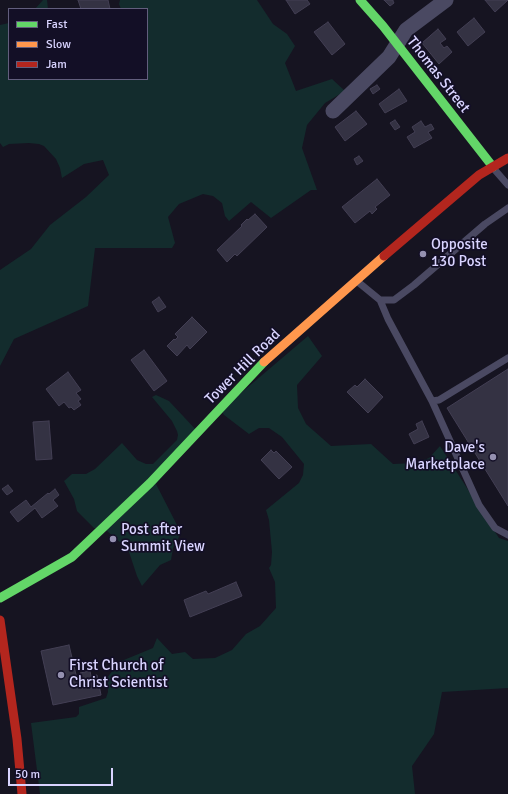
<!DOCTYPE html>
<html>
<head>
<meta charset="utf-8">
<style>
  body { margin:0 }
  #map { position:relative; width:508px; height:794px; overflow:hidden; background:#161421; font-family:Signika,sans-serif }
  canvas { display:block }
  .legend { position:absolute; left:8px; top:8px; width:140px; height:72px; box-sizing:border-box; background:#130f26; border:1px solid #625e7d; margin:0; padding:5px 7px; list-style:none; font-size:12px; color:#d9d4ff }
  .legend li { display:flex; align-items:center; gap:8px; height:20px }
  .legend b { width:20px; border:1px solid #625e7d }
  .scale { position:absolute; left:8px; top:768px; width:105px; height:18px; box-sizing:border-box; border:2px solid #d9d4ff; border-top:0; padding-left:5px; font-size:12px; line-height:14px; white-space:nowrap; color:#d9d4ff; -webkit-text-stroke:3px #130f26; paint-order:stroke }
</style>
</head>
<body>
<div id="map">
<canvas width="508" height="794"></canvas>
<ul class="legend">
<li><b style="height:5px;background:#63d668"></b>Fast</li>
<li><b style="height:5px;background:#ff974d"></b>Slow</li>
<li><b style="height:5px;background:#b3261e"></b>Jam</li>
</ul>
<div class="scale">50 m</div>
</div>
<script>
const c = document.querySelector('canvas').getContext('2d');
c.lineJoin = 'round';
function fillPath(path, color) { c.fillStyle = color; c.fill(path, 'evenodd'); }
const poly = rows => new Path2D(rows.map(r => 'M' + r).join(''));
function strokePath(path, color, width, dash) { c.strokeStyle = color; c.lineWidth = width; c.lineCap = dash ? 'butt' : 'round'; c.setLineDash(dash || []); c.stroke(path); }
function label(font, color, halo, rows, align = 'center') {
  c.font = font + ' Signika,sans-serif'; c.lineWidth = 3.5; c.setLineDash([]); c.textBaseline = 'middle'; c.strokeStyle = halo; c.fillStyle = color; for (const [text, x, y, turn = 0] of rows) {
    c.save(); c.translate(x, y); c.rotate((+turn || 0) * Math.PI / 180); c.textAlign = isNaN(turn) ? turn : align; if (halo) c.strokeText(text, 0, 0); c.fillText(text, 0, 0); c.restore();
  }
}
fillPath(poly([
  [43,0,47,0,48,9,35,9],
  [120,0,257,0,273,24,287,34,295,46,285,63,296,91,332,79,345,91,325,103,307,125,302,148,317,190,311,190,271,218,251,202,229,221,225,216,222,203,213,196,203,194,179,204,168,217,175,243,172,248,95,248,88,306,14,339,0,366,0,270,31,249,50,225,86,197,109,175,103,160,84,164,62,178,60,168,56,159,44,146,39,144,29,143,9,144,3,147,0,143,0,25,9,23,9,79,147,79,147,9,121,9,119,4],
  [308,336,322,356,297,385,298,408,306,424,331,446,371,444,393,464,416,463,429,458,440,446,499,538,508,541,508,688,442,692,434,734,412,766,415,794,40,794,31,723,76,717,79,714,79,707,106,698,108,692,107,678,119,662,153,648,157,638,172,654,185,652,193,659,215,658,232,650,246,634,260,626,276,608,275,582,269,568,271,565,272,552,269,520,266,510,299,483,303,475,304,464,282,437,269,428,259,428,249,434,224,415,221,410],
  [156,395,169,401,198,432,156,484,177,525,180,535,173,548,171,560,160,565,142,586,137,576,128,549,107,531,94,528,77,511,74,499,64,481,72,474,86,474,95,469,122,443,137,460,146,464,153,464,177,440,178,435,177,431,172,421,152,397]
]), '#132c2d');
const building = poly([
  [78,0,108,0,110,9,81,9,78,0],
  [286,0,307,0,310,4,295,14,286,0],
  [384,0,393,0,393,1,394,3,390,6,384,0],
  [485,0,508,0,495,12,485,0],
  [474,18,485,32,468,46,457,32,474,18],
  [328,22,345,44,332,55,314,32,328,22],
  [438,29,446,39,440,43,444,48,447,46,452,52,439,64,422,43,438,29],
  [377,85,380,89,373,94,370,89,377,85],
  [399,89,407,101,385,113,379,104,399,89],
  [356,111,367,124,345,141,335,127,356,111],
  [395,120,400,127,395,130,390,123,395,120],
  [421,121,425,127,431,124,434,129,428,132,432,138,414,148,407,137,415,132,412,127,421,121],
  [359,156,363,161,357,165,354,159,359,156],
  [377,179,390,195,375,207,377,209,372,214,370,211,355,223,342,207,377,179],
  [255,214,267,227,237,256,235,254,227,262,217,250,242,226,241,225,247,219,248,220,255,214],
  [159,297,166,307,158,312,152,302,159,297],
  [192,317,207,332,190,349,187,345,177,356,167,346,174,339,175,340,178,337,175,334,192,317],
  [144,350,167,381,154,391,131,360,144,350],
  [508,369,508,506,447,408,508,369],
  [68,372,81,390,76,393,81,399,78,401,81,405,74,410,71,407,69,408,64,402,59,406,46,389,68,372],
  [365,379,383,397,368,413,347,392,355,385,357,387,365,379],
  [49,421,52,459,36,460,33,422,49,421],
  [422,421,429,437,414,444,409,434,418,429,416,424,422,421],
  [271,450,274,453,276,451,292,467,279,479,261,460,271,450],
  [8,485,13,491,7,495,2,489,8,485],
  [55,489,59,495,53,500,58,506,42,518,35,508,18,522,10,512,26,500,31,507,48,493,49,494,55,489],
  [236,582,242,596,190,617,184,600,206,591,208,594,236,582],
  [69,645,77,679,82,678,80,673,90,671,91,676,97,675,101,695,53,705,41,651,69,645]
]);
fillPath(building, '#343243');
strokePath(building, '#433f54', 1);
strokePath(poly([
  [494,169,508,185],
  [358,282,380,300,388,319,432,401,479,505,495,528,508,535],
  [380,300,394,300,414,285,485,224,508,208],
  [432,401,439,400,508,358]
]), '#4a4962', 7);
strokePath(poly([
  [333,111,389,57,406,30,446,0]
]), '#4a4962', 15);
strokePath(poly([
  [360,0,383,26,493,167],
  [0,598,72,557,150,483,264,362]
]), '#63d668', 9);
strokePath(poly([
  [264,362,384,256]
]), '#ff974d', 9);
strokePath(poly([
  [384,256,479,175,508,158],
  [0,620,17,739,22,794]
]), '#b3261e', 9);
for (const [x, y, r, color] of [
  [423,254,4,"#9591b1"],
  [493,457,4,"#9591b1"],
  [113,539,4,"#9591b1"],
  [61,675,4,"#9591b1"]
]) { const dot = new Path2D(); dot.arc(x, y, r, 0, 2 * Math.PI); c.fillStyle = color; c.fill(dot); strokePath(dot, '#130f26', 1.5); }
label('15px', '#d9d4ff', '#130f26', [
  ["Thomas Street",438,75,52],
  ["Tower Hill Road",243,367,-45]
]);
label('15px', '#d9d4ff', '#130f26', [
  ["Opposite",431,245],
  ["130 Post",431,262],
  ["Dave's",485,448,"right"],
  ["Marketplace",485,465,"right"],
  ["Post after",121,530],
  ["Summit View",121,547],
  ["First Church of",69,666],
  ["Christ Scientist",69,683]
], 'left');
</script>
</body>
</html>
